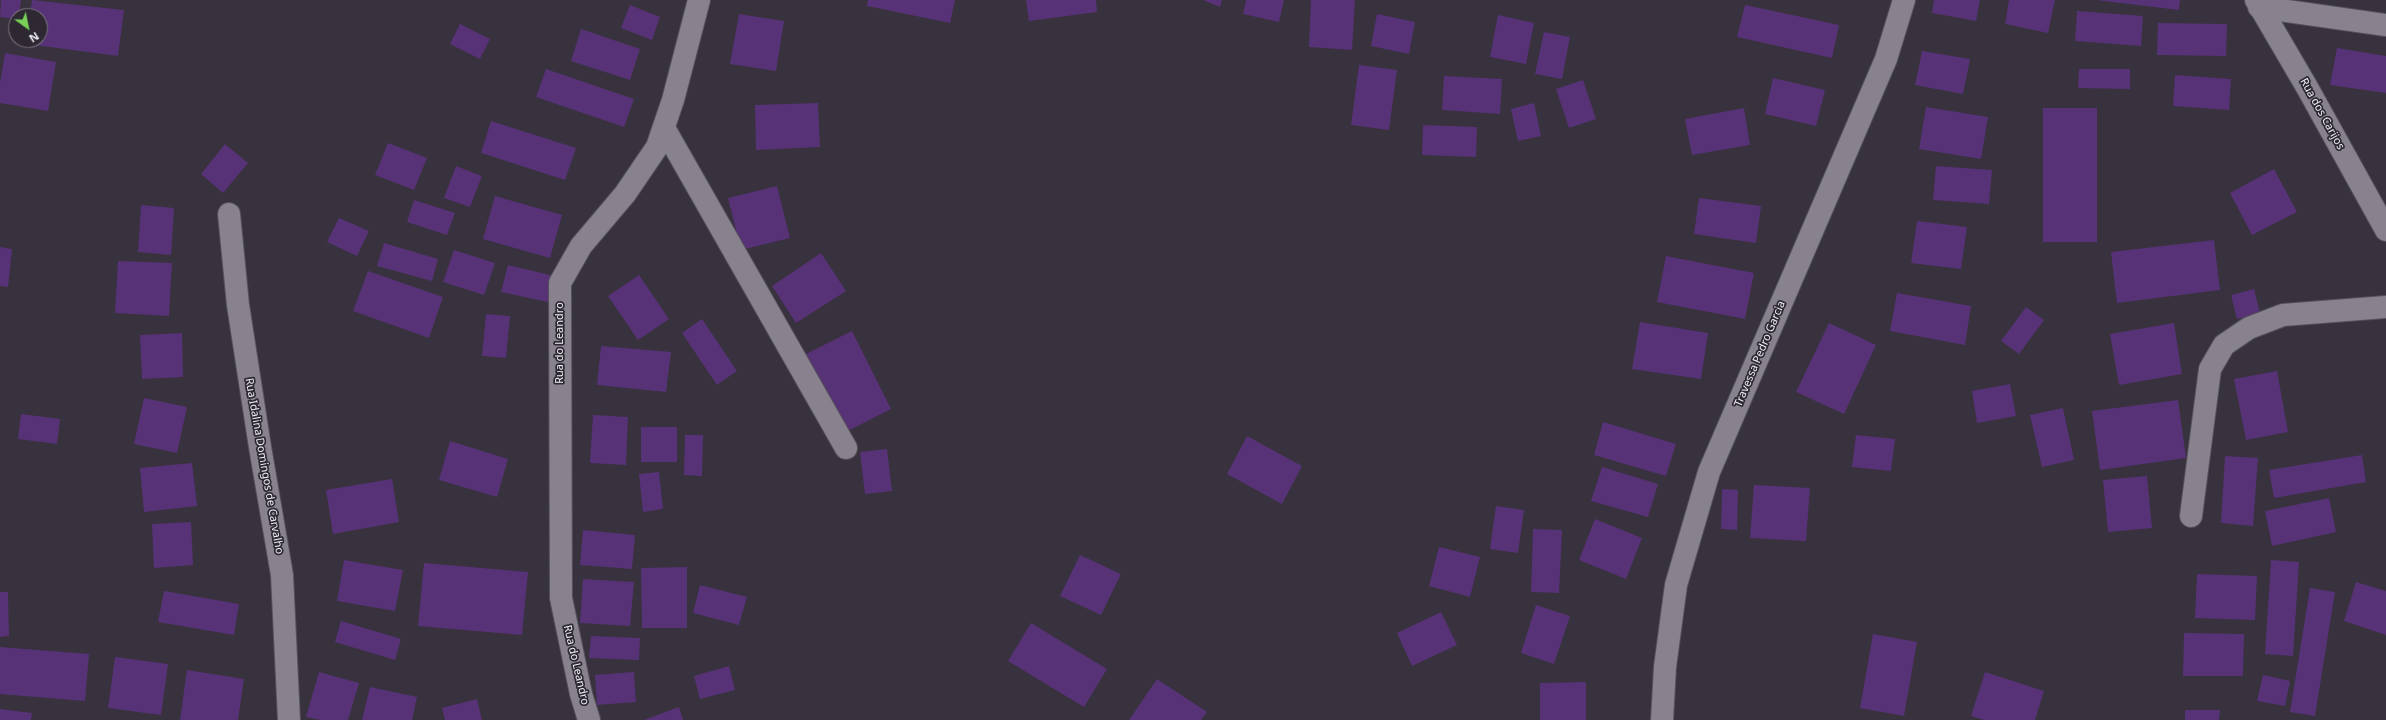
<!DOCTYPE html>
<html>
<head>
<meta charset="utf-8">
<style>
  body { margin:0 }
  #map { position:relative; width:2386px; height:720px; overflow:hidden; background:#37323d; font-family:"Noto Sans",sans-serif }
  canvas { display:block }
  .north { position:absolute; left:8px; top:8px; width:40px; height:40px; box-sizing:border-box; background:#2d2832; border:1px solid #7c7880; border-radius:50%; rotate:147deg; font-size:11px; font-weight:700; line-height:16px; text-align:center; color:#f2eff6 }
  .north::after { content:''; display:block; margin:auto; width:14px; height:18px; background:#79d157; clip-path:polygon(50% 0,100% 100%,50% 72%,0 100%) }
</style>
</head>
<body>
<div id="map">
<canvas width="2386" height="720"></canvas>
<div class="north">N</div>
</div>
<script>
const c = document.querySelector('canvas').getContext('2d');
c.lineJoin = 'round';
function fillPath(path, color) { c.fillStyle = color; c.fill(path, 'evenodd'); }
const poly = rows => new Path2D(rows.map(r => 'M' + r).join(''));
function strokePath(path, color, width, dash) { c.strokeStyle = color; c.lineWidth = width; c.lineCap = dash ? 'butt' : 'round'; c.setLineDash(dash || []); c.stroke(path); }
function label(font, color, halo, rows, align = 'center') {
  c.font = font + ' "Noto Sans",sans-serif'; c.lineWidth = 3.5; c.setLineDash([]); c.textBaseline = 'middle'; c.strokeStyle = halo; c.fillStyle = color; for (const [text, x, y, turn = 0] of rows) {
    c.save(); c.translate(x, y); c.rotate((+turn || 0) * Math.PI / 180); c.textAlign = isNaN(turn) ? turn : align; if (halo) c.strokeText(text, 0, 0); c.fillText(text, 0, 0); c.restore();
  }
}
fillPath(poly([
  [1,0,21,0,19,16,16,16,16,19,0,17],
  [32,0,124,10,118,56,27,44,27,40,40,40,40,16,30,16],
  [868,0,955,0,950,23,867,6],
  [1026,0,1096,0,1097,12,1029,21],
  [1203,0,1222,0,1220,7],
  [1246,0,1284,0,1279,22,1243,14],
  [1311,0,1355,0,1352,50,1309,47],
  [1934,0,1980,0,1976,21,1932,13],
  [2009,0,2055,0,2048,33,2005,24],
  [2096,0,2180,0,2179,10],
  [630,5,660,17,652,40,621,28],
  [1745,5,1839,25,1832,58,1737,37],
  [2077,11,2143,16,2141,46,2075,41],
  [739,14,784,21,776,71,730,64],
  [1377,14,1415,22,1409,54,1371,46],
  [1498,15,1534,23,1526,64,1490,57],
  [2158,23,2227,24,2226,56,2157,55],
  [460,24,490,39,480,59,450,44],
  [581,29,640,49,630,80,571,61],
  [1544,32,1570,37,1562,79,1535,74],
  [2337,48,2386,56,2386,93,2330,85],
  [1922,51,1970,59,1963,94,1915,85],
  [5,53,56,62,48,111,0,103,0,83],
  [1359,65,1397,70,1389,130,1351,125],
  [546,69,634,99,624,127,536,97],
  [2079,69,2130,69,2130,89,2078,88],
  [2175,75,2231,79,2229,110,2173,106],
  [1444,76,1502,79,1500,114,1442,110],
  [1773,78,1825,90,1816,126,1765,114],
  [1583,80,1596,119,1569,128,1556,89],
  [818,103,820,147,756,150,755,105],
  [1534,103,1541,136,1518,141,1511,109],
  [1926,107,1988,117,1981,159,1919,149],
  [1744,108,1750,145,1692,155,1685,119],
  [2043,108,2097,108,2097,242,2043,242],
  [491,121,576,148,565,180,481,153],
  [1423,125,1477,127,1476,157,1422,155],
  [388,143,427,158,414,190,375,175],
  [225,144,248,163,223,193,201,174],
  [456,166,482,176,470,207,444,198],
  [1936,166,1992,170,1989,204,1933,200],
  [2274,169,2297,212,2252,235,2230,193],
  [777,186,790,238,741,250,728,198],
  [495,196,562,215,550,258,483,239],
  [1699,198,1761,206,1756,243,1694,234],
  [414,200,455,213,447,235,407,222],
  [141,205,174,208,171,255,138,252],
  [339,218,369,231,357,256,327,242],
  [1917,221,1967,227,1961,269,1911,263],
  [2214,240,2220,290,2117,303,2111,252],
  [384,243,438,259,432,281,377,266],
  [0,247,12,249,8,287,0,286],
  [454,250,495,263,484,295,443,282],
  [821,253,846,291,796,323,772,286],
  [1666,256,1754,273,1745,319,1657,302],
  [118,261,172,263,169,316,115,313],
  [508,265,554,276,548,302,501,292],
  [368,271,443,297,429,338,353,311],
  [639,275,669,319,638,340,608,296],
  [2254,289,2260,313,2237,319,2231,295],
  [1897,293,1971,306,1965,345,1890,331],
  [2026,307,2044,320,2019,354,2001,341],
  [486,314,510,316,506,358,482,356],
  [702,319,737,371,717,385,682,333],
  [1640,322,1708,333,1701,379,1632,369],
  [1829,323,1876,345,1844,414,1796,392],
  [2174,323,2182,374,2119,385,2110,334],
  [852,331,891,409,844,433,804,355],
  [182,333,183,377,142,379,140,335],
  [601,346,671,352,666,392,597,385],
  [2277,371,2288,432,2246,440,2234,379],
  [2010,384,2016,416,1977,423,1972,391],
  [144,398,187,407,177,453,134,444],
  [2178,400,2186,458,2100,470,2092,411],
  [2063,408,2074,460,2042,467,2030,415],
  [21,414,60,419,57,444,18,439],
  [593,415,628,417,626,465,590,463],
  [1603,422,1676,444,1666,476,1594,455],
  [641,427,677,427,677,462,641,462],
  [685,435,703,435,702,476,684,475],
  [1856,435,1895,439,1891,471,1852,467],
  [1247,436,1302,466,1282,504,1227,474],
  [450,441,508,459,497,497,439,480],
  [887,449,892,491,865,494,860,452],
  [2362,455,2366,482,2274,498,2269,470],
  [2225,456,2258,458,2253,526,2221,523],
  [192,463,197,506,144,512,140,468],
  [1602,467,1658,484,1648,517,1591,501],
  [659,472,663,509,643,512,639,474],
  [2147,476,2152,528,2108,532,2103,480],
  [392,479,399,522,333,534,326,490],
  [1754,485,1810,488,1806,541,1750,538],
  [1722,489,1738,490,1737,530,1721,529],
  [2329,498,2336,532,2272,546,2265,511],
  [1496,506,1524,510,1518,553,1490,549],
  [1595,519,1642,538,1626,579,1579,560],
  [191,522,193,565,154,568,152,524],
  [1533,529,1562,530,1559,593,1531,592],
  [583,530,635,535,632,569,580,565],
  [1439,547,1480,557,1470,597,1429,586],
  [1080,555,1121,574,1101,615,1060,596],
  [344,560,403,570,395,611,337,601],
  [2271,560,2299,562,2293,656,2265,654],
  [424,563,528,572,522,635,418,626],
  [687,567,687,628,642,628,641,568],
  [2197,574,2257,576,2255,620,2195,618],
  [583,579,634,582,630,626,580,623],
  [2356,582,2386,591,2386,635,2344,621],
  [700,585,747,597,739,625,693,613],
  [2310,588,2335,592,2315,716,2290,712],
  [164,591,239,604,234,635,158,622],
  [0,592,8,592,9,636,0,637],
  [1536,605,1570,616,1554,664,1521,653],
  [1441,612,1457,645,1412,666,1397,633],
  [341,621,401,639,395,660,335,642],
  [1031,623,1107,669,1084,707,1008,661],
  [2184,633,2244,634,2243,676,2183,676],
  [1873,634,1917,642,1904,716,1860,708],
  [591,636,640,638,639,660,589,658],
  [0,647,89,654,85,701,0,694],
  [115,657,168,664,161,715,108,708],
  [729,666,735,690,700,699,694,676],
  [187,670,244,679,238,720,180,720],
  [319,672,359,683,348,720,320,720,306,717],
  [634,672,636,702,597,705,595,675],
  [1985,672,2044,691,2035,720,1984,720,1971,716],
  [2263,675,2290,681,2285,706,2257,701],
  [1157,679,1207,712,1201,720,1129,720],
  [1586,682,1586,720,1540,720,1540,683],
  [370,687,417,697,412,720,362,720],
  [477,699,482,720,445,720,442,708],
  [679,707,683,720,644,720],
  [0,709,32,713,31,720,0,720],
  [2185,710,2220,710,2219,720,2185,720]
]), '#583277');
const minor = poly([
  [2256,0,2308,89,2386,230],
  [2259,7,2386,25],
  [664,128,846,448],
  [229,214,238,305,260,447,282,575,289,720],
  [2191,516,2210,369,2224,345,2249,328,2283,315,2386,307],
  [589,720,581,694,561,598,560,283,581,246,625,194,657,147,673,100,699,0],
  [1662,720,1665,667,1676,585,1709,472,1886,59,1904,0]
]);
strokePath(minor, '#55515a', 24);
strokePath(minor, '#88828f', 22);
label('11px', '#f2eff6', '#2d2832', [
  ["Rua dos Carijos",2322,114,61],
  ["Rua do Leandro",560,343,-90],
  ["Travessa Pedro Garcia",1760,354,-67],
  ["Rua Idalina Domingos de Carvalho",264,466,80],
  ["Rua do Leandro",576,665,77]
]);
</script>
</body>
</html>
